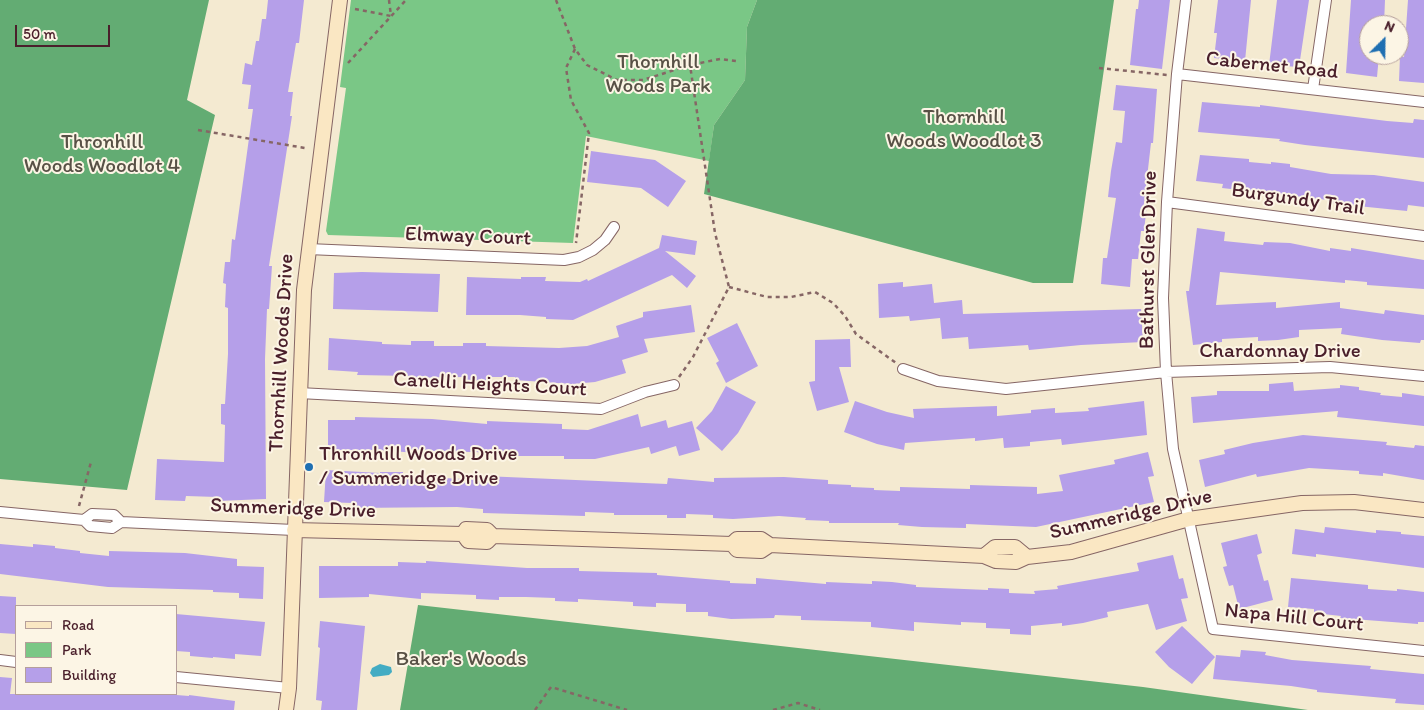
<!DOCTYPE html>
<html>
<head>
<meta charset="utf-8">
<style>
  body { margin:0 }
  #map { position:relative; width:1424px; height:710px; overflow:hidden; background:#f4ead1; font-family:Itim,sans-serif }
  canvas { display:block }
  .legend { position:absolute; left:15px; top:605px; width:162px; height:90px; box-sizing:border-box; background:#fcf5e5; border:1px solid #b59f9b; margin:0; padding:6px 9px; list-style:none; font-size:15px; color:#4a1f2b }
  .legend li { display:flex; align-items:center; gap:10px; height:25px }
  .legend b { width:25px; border:1px solid #b59f9b }
  .north { position:absolute; left:1359px; top:15px; width:50px; height:50px; box-sizing:border-box; background:#fcf5e5; border:1px solid #b59f9b; border-radius:50%; rotate:23deg; font-size:14px; font-weight:700; line-height:20px; text-align:center; color:#4a1f2b }
  .north::after { content:''; display:block; margin:auto; width:18px; height:22px; background:#1f6fb2; clip-path:polygon(50% 0,100% 100%,50% 72%,0 100%) }
  .scale { position:absolute; left:15px; top:25px; width:95px; height:22px; box-sizing:border-box; border:2px solid #4a1f2b; border-top:0; padding-left:6px; font-size:15px; line-height:18px; white-space:nowrap; color:#4a1f2b; -webkit-text-stroke:4px #fcf5e5; paint-order:stroke }
</style>
</head>
<body>
<div id="map">
<canvas width="1424" height="710"></canvas>
<ul class="legend">
<li><b style="height:6px;background:#fae7c3"></b>Road</li>
<li><b style="height:14px;background:#7ac786"></b>Park</li>
<li><b style="height:14px;background:#b59fe9"></b>Building</li>
</ul>
<div class="north">N</div>
<div class="scale">50 m</div>
</div>
<script>
const c = document.querySelector('canvas').getContext('2d');
c.lineJoin = 'round';
function fillPath(path, color) { c.fillStyle = color; c.fill(path, 'evenodd'); }
const poly = rows => new Path2D(rows.map(r => 'M' + r).join(''));
function strokePath(path, color, width, dash) { c.strokeStyle = color; c.lineWidth = width; c.lineCap = dash ? 'butt' : 'round'; c.setLineDash(dash || []); c.stroke(path); }
function label(font, color, halo, rows, align = 'center') {
  c.font = font + ' Itim,sans-serif'; c.lineWidth = 4; c.setLineDash([]); c.textBaseline = 'middle'; c.strokeStyle = halo; c.fillStyle = color; for (const [text, x, y, turn = 0] of rows) {
    c.save(); c.translate(x, y); c.rotate((+turn || 0) * Math.PI / 180); c.textAlign = isNaN(turn) ? turn : align; if (halo) c.strokeText(text, 0, 0); c.fillText(text, 0, 0); c.restore();
  }
}
fillPath(poly([
  [351,0,757,0,747,27,745,80,714,125,709,161,586,136,573,243,328,235,326,231,346,88,340,87]
]), '#7ac786');
fillPath(poly([
  [0,0,209,0,187,100,215,115,127,490,0,479],
  [757,0,1114,0,1073,283,1033,283,704,194,714,125,745,80,747,27],
  [418,605,1143,687,1308,710,400,710]
]), '#63ac73');
fillPath(poly([
  [380,664,391,667,392,672,389,675,373,677,370,673,372,668]
]), '#43acc3');
fillPath(poly([
  [268,0,304,0,299,43,296,43,288,92,293,92,290,116,292,116,269,266,272,266,269,309,267,309,265,359,266,499,217,501,217,497,186,496,185,501,155,500,157,459,224,462,225,425,221,424,221,404,225,404,228,354,228,308,225,307,226,284,223,283,225,262,230,262,232,239,235,240,253,109,248,109,251,85,242,84,245,63,252,65,256,41,259,41,262,19,266,19],
  [1139,0,1170,0,1162,69,1130,65,1136,9,1138,9],
  [1218,0,1251,0,1245,61,1214,58,1217,33,1214,33],
  [1277,0,1309,0,1299,67,1269,65],
  [1351,0,1385,0,1384,25,1369,25,1369,55,1379,55,1377,77,1346,73],
  [1408,0,1424,0,1424,83,1399,81,1400,56,1404,57],
  [1116,85,1157,89,1153,143,1151,143,1144,204,1147,204,1144,231,1141,231,1138,259,1132,259,1130,287,1101,284,1103,258,1107,258,1116,198,1108,197,1111,171,1116,142,1122,143,1125,111,1113,110],
  [1202,102,1260,107,1260,105,1387,121,1413,123,1414,119,1424,120,1424,158,1305,145,1279,141,1280,139,1198,132],
  [591,151,655,160,686,181,668,207,641,188,587,182],
  [1200,155,1249,159,1249,162,1271,164,1271,162,1290,164,1290,167,1331,174,1374,175,1424,182,1424,207,1408,205,1407,211,1328,203,1328,200,1222,188,1223,184,1196,181],
  [1197,228,1225,232,1224,241,1263,245,1264,242,1290,243,1330,251,1330,248,1351,251,1351,248,1424,260,1424,289,1367,285,1367,282,1345,280,1345,283,1220,272,1216,305,1276,302,1276,308,1340,302,1340,308,1384,314,1385,310,1424,315,1424,340,1421,340,1420,343,1382,340,1341,334,1342,328,1299,330,1299,337,1278,340,1258,341,1258,337,1222,339,1222,342,1193,345,1186,291,1189,291],
  [662,235,697,241,695,255,665,251,696,276,687,288,672,275,573,320,546,319,546,317,520,315,466,315,467,277,521,279,521,277,546,277,545,281,580,282,587,279,588,281,659,248],
  [362,272,440,274,438,312,333,309,334,273],
  [903,282,903,287,932,284,934,303,962,300,963,314,1141,309,1143,342,1081,345,1029,350,1028,345,969,349,968,337,942,339,940,318,910,321,909,316,879,318,878,284],
  [691,305,695,332,644,339,648,352,622,360,626,373,595,382,572,384,515,380,515,377,486,377,486,381,463,381,463,377,410,378,410,376,357,375,358,372,328,370,329,338,382,342,382,344,411,345,411,341,434,341,434,346,463,346,463,343,486,343,486,346,559,348,587,346,619,337,616,326,643,317,643,312],
  [737,323,758,366,726,383,716,363,719,361,707,338],
  [850,339,851,367,839,367,849,402,817,411,809,382,815,381,815,340],
  [1293,382,1294,391,1340,388,1340,385,1359,387,1359,390,1381,393,1380,395,1402,397,1402,393,1424,396,1424,426,1337,417,1338,411,1193,423,1191,397,1217,395,1217,391,1269,391,1269,384],
  [726,386,756,402,738,433,722,451,696,428,712,411],
  [855,401,887,412,914,418,913,409,997,406,997,416,1031,413,1031,410,1055,408,1055,413,1089,411,1088,408,1144,401,1147,435,1062,445,1061,439,1030,442,1030,446,1004,448,1003,438,975,441,975,438,905,443,904,450,877,444,844,432],
  [638,414,641,427,666,420,668,428,692,421,700,450,679,456,676,446,651,454,649,447,595,459,564,459,564,456,512,456,512,453,430,451,430,454,378,450,328,450,328,420,355,420,355,417,432,419,487,424,487,421,510,422,562,424,562,429,588,430],
  [1303,435,1387,442,1386,445,1414,448,1415,445,1424,446,1424,480,1383,473,1383,476,1359,474,1359,471,1309,468,1257,477,1256,474,1205,487,1199,460,1225,454,1224,450,1253,443],
  [1148,452,1154,476,1148,477,1154,502,1036,527,966,524,966,528,922,527,898,525,899,523,829,523,829,521,805,520,806,518,779,516,733,519,713,518,713,515,686,514,686,518,667,518,667,515,614,515,614,513,585,512,585,516,483,513,483,509,457,507,352,508,352,503,324,502,326,470,380,473,380,472,403,472,403,476,484,480,484,476,667,484,668,478,714,482,714,478,784,477,828,480,828,484,851,485,851,487,874,488,874,490,900,491,900,487,970,489,970,485,1037,487,1037,494,1063,491,1059,475,1115,464,1114,460],
  [1325,527,1376,533,1376,530,1401,532,1401,534,1424,536,1424,568,1316,554,1316,557,1292,554,1295,529,1324,533],
  [1257,534,1262,553,1257,555,1264,581,1268,580,1273,600,1239,609,1233,585,1229,586,1223,567,1227,566,1221,543],
  [0,544,33,547,33,544,55,546,55,548,80,551,80,553,109,556,109,551,185,553,237,559,237,566,264,567,263,599,239,598,239,593,213,592,213,590,108,587,0,574],
  [1173,555,1179,579,1183,578,1188,598,1181,599,1187,621,1156,630,1148,604,1107,612,1108,617,1083,623,1062,626,1062,623,1031,626,1031,635,1010,634,1010,629,986,628,986,623,961,622,961,625,914,622,914,631,871,627,871,622,801,620,801,616,775,615,774,618,731,619,708,616,708,612,686,612,686,604,656,603,656,607,633,606,633,602,578,599,578,602,555,601,555,598,526,597,499,597,499,600,476,599,476,595,421,593,421,599,369,594,369,597,319,598,319,566,398,566,398,562,426,563,426,561,527,568,579,568,579,571,657,573,657,575,730,581,730,583,756,584,756,578,826,584,826,582,872,584,872,581,892,582,916,585,916,587,988,590,988,588,1009,589,1009,593,1035,594,1034,591,1058,589,1057,586,1139,571,1137,563],
  [1291,578,1368,585,1368,589,1397,591,1397,589,1424,592,1424,622,1418,622,1418,624,1340,618,1341,616,1314,613,1314,609,1288,607],
  [0,596,16,597,16,634,0,633],
  [176,614,265,622,261,656,235,654,235,659,213,657,213,658,190,656,190,652,176,651],
  [320,621,365,626,357,710,321,710,322,701,316,700,320,648,318,647],
  [1182,626,1215,657,1192,684,1169,667,1155,652],
  [1241,650,1266,652,1265,655,1292,660,1371,666,1370,669,1424,674,1424,705,1395,703,1396,699,1317,692,1317,690,1291,686,1213,679,1216,655,1240,657],
  [0,677,12,678,10,694,164,694,189,696,189,695,235,701,234,710,0,710]
]), '#b59fe9');
const street = poly([
  [1186,0,1177,74,1167,202,1163,298,1166,372,1173,449,1213,629,1424,651],
  [1177,74,1424,102],
  [1313,89,1326,0],
  [1167,202,1424,236],
  [308,249,564,260,579,257,593,250,605,240,614,227],
  [903,369,938,381,1006,389,1166,372,1330,367,1424,376],
  [299,393,601,409,645,392,674,385],
  [0,512,84,520,90,526,112,528,121,522,294,530],
  [84,520,92,514,114,515,121,522],
  [0,660,16,662],
  [176,677,289,688]
]);
const secondary = poly([
  [294,530,463,534],
  [463,534,466,529,487,530,493,536,732,544,737,539,761,539,770,545,984,556],
  [463,534,468,541,487,542,493,536],
  [732,544,737,550,761,551,770,545],
  [1027,557,1015,547,995,547,984,556,996,561,1016,562,1027,557,1071,552,1189,519,1302,503,1354,502,1424,510],
  [286,710,289,688,304,290,340,0]
]);
strokePath(street, '#866665', 12);
strokePath(secondary, '#866665', 16);
strokePath(poly([
  [389,0,391,16],
  [556,0,575,49,587,65,617,80,643,80,690,65,720,59,736,61],
  [355,9,391,16],
  [575,49,566,68,571,100,589,133,576,243],
  [348,63,406,0],
  [1099,68,1167,75],
  [198,130,305,148],
  [729,287,767,297,791,297,815,292,833,303,845,316,856,334,896,363],
  [679,377,693,357,729,287,715,233,690,65],
  [79,506,91,462],
  [535,710,551,687,627,710],
  [773,710,798,703,820,710]
]), '#866665', 2.5, [4, 4]);
strokePath(street, '#fff', 10);
strokePath(secondary, '#fae7c3', 14);
for (const [x, y, r, color] of [
  [309,467,5,"#1f6fb2"]
]) { const dot = new Path2D(); dot.arc(x, y, r, 0, 2 * Math.PI); c.fillStyle = color; c.fill(dot); strokePath(dot, '#fcf5e5', 2); }
label('21px', '#585146', '#fcf5e5', [
  ["Thornhill",658,63],
  ["Woods Park",658,87],
  ["Thornhill",964,118],
  ["Woods Woodlot 3",964,142],
  ["Thronhill",102,143],
  ["Woods Woodlot 4",102,167],
  ["Baker's Woods",461,660]
]);
label('21px', '#4a1f2b', '#fcf5e5', [
  ["Cabernet Road",1272,66,6],
  ["Burgundy Trail",1298,200,8],
  ["Elmway Court",468,237,2],
  ["Bathurst Glen Drive",1149,260,-89],
  ["Chardonnay Drive",1280,352],
  ["Thornhill Woods Drive",282,353,-87],
  ["Canelli Heights Court",490,385,3],
  ["Summeridge Drive",293,509,2],
  ["Summeridge Drive",1131,515,-13],
  ["Napa Hill Court",1294,618,6]
]);
label('21px', '#4a1f2b', '#fcf5e5', [
  ["Thronhill Woods Drive",319,455],
  ["/ Summeridge Drive",319,479]
], 'left');
</script>
</body>
</html>
